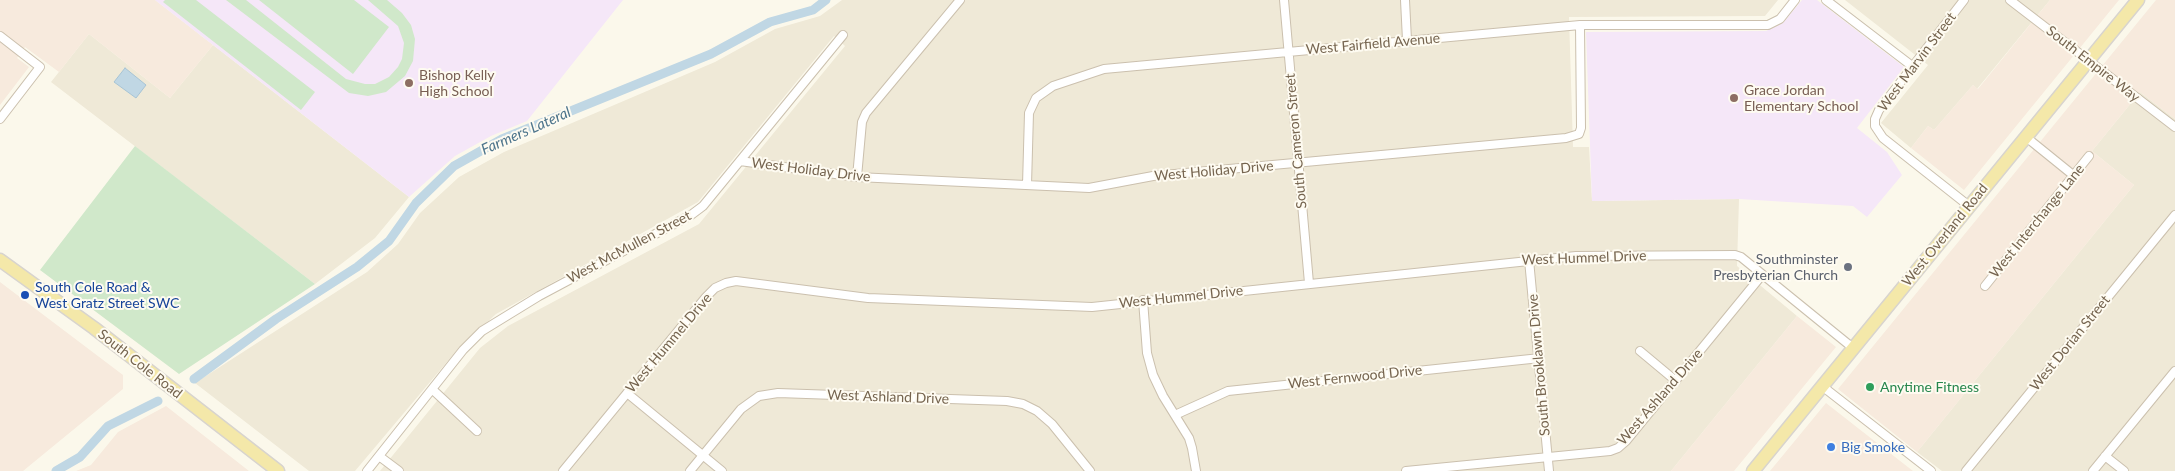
<!DOCTYPE html>
<html>
<head>
<meta charset="utf-8">
<style>
  body { margin:0 }
  canvas { display:block; background:#fbf8eb }
</style>
</head>
<body>
<canvas width="2175" height="471"></canvas>
<script>
const c = document.querySelector('canvas').getContext('2d');
c.lineJoin = 'round';
function fillPath(path, color) { c.fillStyle = color; c.fill(path, 'evenodd'); }
const poly = rows => new Path2D(rows.map(r => 'M' + r).join(''));
function strokePath(path, color, width, dash) { c.strokeStyle = color; c.lineWidth = width; c.lineCap = dash ? 'butt' : 'round'; c.setLineDash(dash || []); c.stroke(path); }
function label(font, color, halo, rows, align = 'center') {
  c.font = font + ' Lato,sans-serif'; c.lineWidth = 4; c.setLineDash([]); c.textBaseline = 'middle'; c.strokeStyle = halo; c.fillStyle = color; for (const [text, x, y, turn = 0] of rows) {
    c.save(); c.translate(x, y); c.rotate((+turn || 0) * Math.PI / 180); c.textAlign = isNaN(turn) ? turn : align; if (halo) c.strokeText(text, 0, 0); c.fillText(text, 0, 0); c.restore();
  }
}
fillPath(poly([
  [842,0,1778,0,1765,16,1569,17,1573,147,1589,147,1592,201,1739,199,1737,266,1797,316,1671,471,380,471,480,348,508,326,699,224,845,46,834,36,698,202,496,314,457,350,355,471,309,471,195,383,367,272,398,244,420,213,459,177,504,152,715,62,775,29,820,16],
  [1845,0,2050,0,1977,89,1973,85,1934,130,1928,126,1911,148,1881,123,1928,65],
  [89,34,170,98,213,45,409,197,375,238,315,284,51,82],
  [2140,92,2175,119,2175,471,1942,471,1917,452,2134,185,2092,151]
]), '#efe9d7');
fillPath(poly([
  [0,0,155,0,213,45,170,98,89,34,59,72,25,47,17,58,29,67,0,105],
  [2050,0,2119,0,1964,190,1911,148,1928,126,1934,130,1973,85,1978,89],
  [2156,0,2175,0,2175,119,2140,92,2092,151,2134,185,1917,452,1838,389],
  [0,282,123,375,123,389,23,471,0,471],
  [1797,316,1836,347,1734,471,1671,471],
  [1826,403,1863,432,1913,471,1770,471],
  [166,406,249,471,76,471,91,465,118,432]
]), '#f7eadd');
fillPath(poly([
  [155,0,623,0,527,121,491,136,455,156,409,197],
  [1802,0,1817,0,1904,67,1857,128,1887,152,1902,175,1867,217,1853,206,1739,199,1592,201,1586,32,1766,31,1783,23]
]), '#f5e7f8');
fillPath(poly([
  [165,0,196,0,315,92,301,110,163,2],
  [226,0,246,0,346,79,365,84,375,84,389,77,398,67,402,59,404,43,398,26,368,0,387,0,402,13,411,25,415,39,413,61,405,76,386,92,368,96,349,93],
  [259,0,354,0,389,27,353,74],
  [135,146,315,284,179,374,40,270]
]), '#d0e8ca');
const water = poly([
  [125,68,146,85,136,98,114,82,125,68]
]);
fillPath(water, '#c0d7e4');
strokePath(water, '#a7c4d5', 1);
strokePath(poly([
  [194,379,276,319,357,267,389,241,416,203,454,166,502,139,711,54,770,22,813,10,826,0],
  [56,471,80,457,108,426,158,401]
]), '#c0d7e4', 9);
const street = poly([
  [1284,0,1309,283],
  [1405,0,1407,40],
  [1826,0,1912,66],
  [1964,0,1879,110,1875,119,1875,126,1883,138,1969,206],
  [2010,0,2175,127],
  [0,36,40,67,0,119],
  [2026,137,2073,175],
  [740,161,857,177,1089,188,1153,176,1566,138,1579,134,1581,128,1580,25],
  [857,177,862,122,866,113,960,0],
  [1027,185,1029,113,1036,98,1053,86,1104,69,1580,25,1768,25,1780,19,1795,0],
  [1529,260,1549,471],
  [1985,286,2089,156],
  [1143,300,1147,353,1153,375,1163,396,1189,438,1192,448,1196,471],
  [1640,351,1676,381],
  [1822,386,1931,471],
  [433,390,477,431],
  [627,393,722,471],
  [1175,415,1228,391,1540,358],
  [379,456,399,471],
  [2105,456,2124,471],
  [367,471,463,350,482,331,539,296,691,215,703,206,843,35],
  [563,471,706,297,715,288,726,283,736,281,868,298,1092,307,1576,256,1735,255,1741,257,1853,348],
  [690,471,741,409,759,396,778,393,1007,401,1023,404,1037,411,1052,424,1090,471],
  [1406,471,1610,451,1618,448,1626,441,1762,275],
  [1966,471,2175,215],
  [2093,471,2175,371]
]);
const primary = poly([
  [0,260,94,328,278,471],
  [1753,471,2138,0]
]);
strokePath(street, '#cbc0ae', 10);
strokePath(primary, '#d8d4ce', 15);
strokePath(street, '#fff', 8);
strokePath(primary, '#f4e8a9', 12);
for (const [x, y, r, color] of [
  [409,83,5,"#8d6e63"],
  [1734,98,5,"#8d6e63"],
  [1848,267,5,"#6b7280"],
  [25,295,5,"#1a4fb4"],
  [1870,387,5,"#2e9e5b"],
  [1831,447,5,"#3f7fe0"]
]) { const dot = new Path2D(); dot.arc(x, y, r, 0, 2 * Math.PI); c.fillStyle = color; c.fill(dot); strokePath(dot, '#fefbf1', 2); }
label('14px', '#75644f', '#fefbf1', [
  ["West Fairfield Avenue",1373,44,-5],
  ["West Marvin Street",1917,62,-53],
  ["South Empire Way",2093,64,38],
  ["South Cameron Street",1296,141,-95],
  ["West Holiday Drive",811,170,7],
  ["West Holiday Drive",1214,171,-5],
  ["West Interchange Lane",2037,221,-51],
  ["West Overland Road",1945,235,-51],
  ["West McMullen Street",629,247,-28],
  ["West Hummel Drive",1584,258,-2],
  ["West Hummel Drive",1181,297,-6],
  ["West Hummel Drive",669,343,-50],
  ["West Dorian Street",2070,343,-51],
  ["South Cole Road",140,364,38],
  ["South Brooklawn Drive",1539,365,-95],
  ["West Fernwood Drive",1355,377,-6],
  ["West Ashland Drive",888,397,2],
  ["West Ashland Drive",1660,397,-49]
]);
label('14px', '#785e54', '#fefbf1', [
  ["Bishop Kelly",419,75],
  ["High School",419,91],
  ["Grace Jordan",1744,90],
  ["Elementary School",1744,106]
], 'left');
label('14px', '#5b616d', '#fefbf1', [
  ["Southminster",1838,259],
  ["Presbyterian Church",1838,275]
], 'right');
label('14px', '#164399', '#fefbf1', [
  ["South Cole Road &",35,287],
  ["West Gratz Street SWC",35,303]
], 'left');
label('14px', '#27864d', '#fefbf1', [
  ["Anytime Fitness",1880,387]
], 'left');
label('14px', '#366cbe', '#fefbf1', [
  ["Big Smoke",1841,447]
], 'left');
label('italic 15px', '#4e758c', '#fefbf1', [
  ["Farmers Lateral",526,131,-24]
]);
</script>
</body>
</html>
